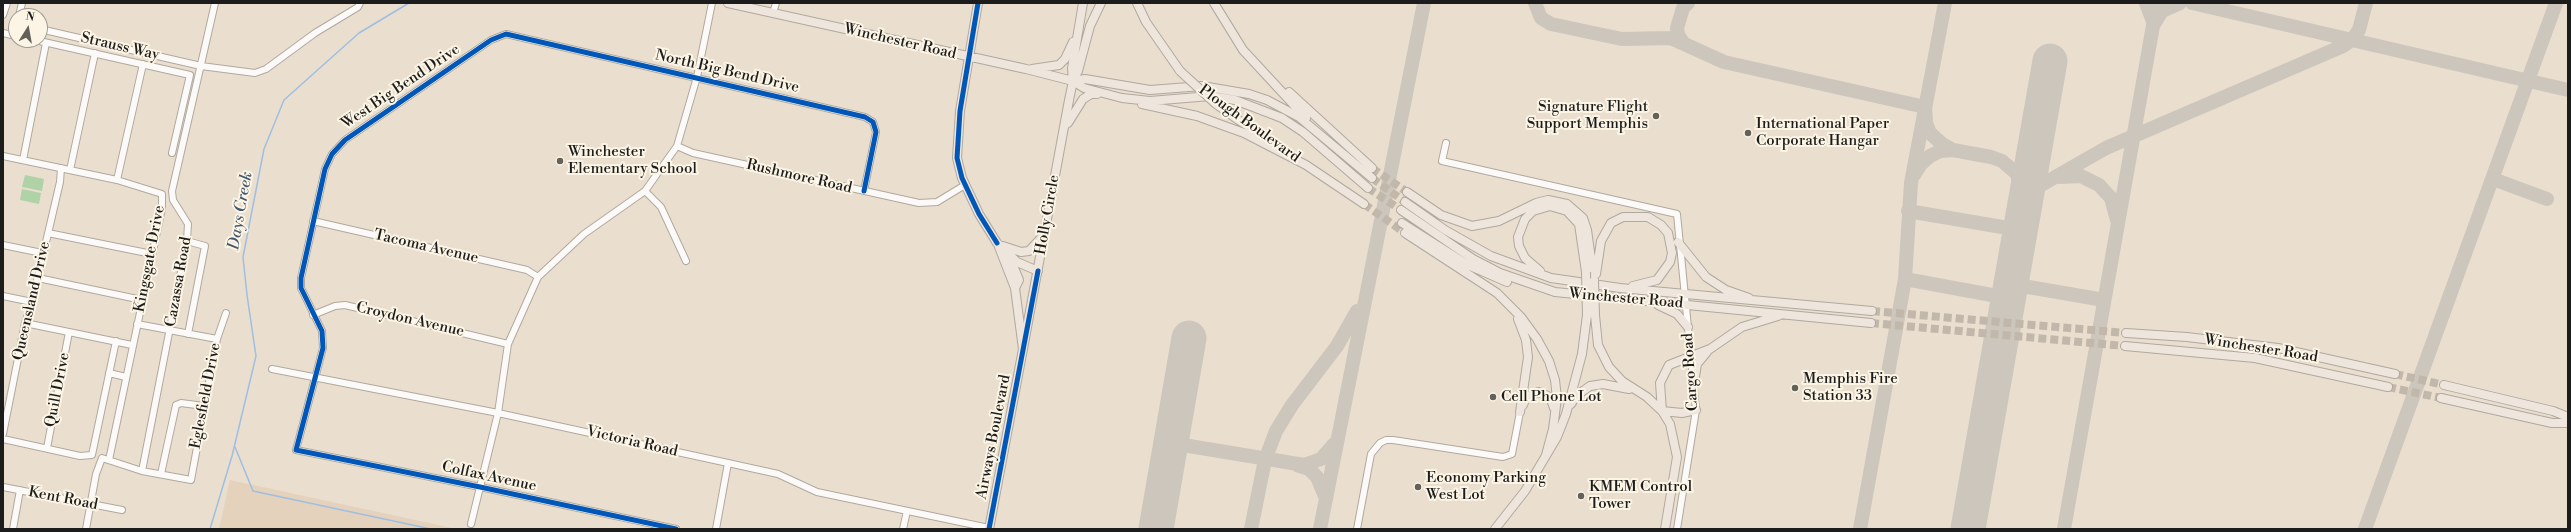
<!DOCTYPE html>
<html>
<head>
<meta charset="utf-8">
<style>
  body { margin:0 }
  #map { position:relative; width:2571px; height:532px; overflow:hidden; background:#eadece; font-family:"Libre Bodoni",serif }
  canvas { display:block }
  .frame { position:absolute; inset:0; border:4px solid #1c1c1c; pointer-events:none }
  .north { position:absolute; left:8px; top:8px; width:40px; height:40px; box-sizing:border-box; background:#fcf5e5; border:1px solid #a29e95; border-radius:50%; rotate:11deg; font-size:11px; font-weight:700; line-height:16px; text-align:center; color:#1c1c1c }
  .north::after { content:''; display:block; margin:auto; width:14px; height:18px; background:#64605a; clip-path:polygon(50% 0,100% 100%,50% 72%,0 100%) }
</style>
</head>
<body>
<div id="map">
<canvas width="2571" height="532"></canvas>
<div class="frame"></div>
<div class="north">N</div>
</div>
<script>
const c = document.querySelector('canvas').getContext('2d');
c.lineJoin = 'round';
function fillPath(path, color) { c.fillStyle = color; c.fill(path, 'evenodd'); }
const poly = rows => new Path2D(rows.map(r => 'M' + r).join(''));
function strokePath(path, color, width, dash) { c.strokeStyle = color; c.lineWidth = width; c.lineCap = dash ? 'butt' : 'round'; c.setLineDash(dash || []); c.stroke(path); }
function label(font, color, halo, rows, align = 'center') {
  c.font = font + ' "Libre Bodoni",serif'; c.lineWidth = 4; c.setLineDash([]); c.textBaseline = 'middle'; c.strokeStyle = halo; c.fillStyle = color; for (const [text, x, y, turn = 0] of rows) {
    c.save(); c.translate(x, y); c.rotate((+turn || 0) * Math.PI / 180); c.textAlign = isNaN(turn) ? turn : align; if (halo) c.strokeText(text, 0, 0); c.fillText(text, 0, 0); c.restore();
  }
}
fillPath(poly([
  [230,480,457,529,219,529]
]), '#e4d2bd');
fillPath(poly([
  [25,175,44,179,42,191,22,187],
  [22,189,41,193,39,204,20,200]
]), '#afd2a6');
strokePath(poly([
  [235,447,253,491,431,529],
  [210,529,232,456,256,356,247,295,243,257,264,149,284,100,359,33,409,3]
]), '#9ebfe2', 1.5);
strokePath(poly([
  [1535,3,1541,18,1551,24,1622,39,1671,38,1724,62,1925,107,1926,123,1930,133,1942,144,1953,150,1991,157,2002,161,2016,173,2024,191,2025,205],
  [2146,3,2154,24,2162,11,2180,3],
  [2192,3,2568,90],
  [1683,42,1678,35,1677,28,1683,8,1688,3],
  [1914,175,1921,164,1930,156,1940,151,1953,150],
  [2059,177,2081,176,2099,185,2111,198,2117,220],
  [2493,179,2547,199],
  [2025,205,2036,188,2106,148,2343,46,2352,40,2359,30,2366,3],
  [1908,211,2020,230],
  [1905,279,2008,298],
  [2011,284,2104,300],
  [1171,443,1304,465,1321,459,1334,444],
  [1297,465,1309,469,1317,477,1325,496],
  [1251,529,1265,460,1276,431,1292,405,1337,346,1357,311],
  [1320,529,1424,3],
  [1860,529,1905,279,1911,183,1945,3],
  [2064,529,2157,3],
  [2365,529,2556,3]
]), '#ccc6bc', 14);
strokePath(poly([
  [1156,529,1189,338],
  [1968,529,2050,61]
]), '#ccc6bc', 35);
strokePath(poly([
  [1372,168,1407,192],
  [1372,178,1405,202],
  [1368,188,1401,210],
  [1364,204,1405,233],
  [1872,311,2126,333],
  [1871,323,2125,346],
  [2395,374,2444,385],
  [2388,387,2441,398]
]), '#c1b7aa', 8, [8, 4]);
const minor = poly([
  [773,13,776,3],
  [3,15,7,3],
  [19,16,22,3],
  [40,29,201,66,255,73,266,69,315,33,358,7,360,3],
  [3,33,16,36],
  [35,40,190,75,172,153],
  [1446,143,1442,161,1677,214,1696,410,1677,529],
  [677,146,693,153,919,203,937,202,965,185],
  [3,156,117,180,162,194,162,208,109,460],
  [23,160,46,43],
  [70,170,95,53],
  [117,180,143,64],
  [645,191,661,207,686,261],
  [313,221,527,270,538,277],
  [48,233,152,254],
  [187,241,205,246,188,334],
  [3,245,42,253],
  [38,278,142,300],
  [3,296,32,302],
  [313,315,335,306,345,305,508,344],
  [25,323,132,345],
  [137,324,217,339],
  [272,369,498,413,728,463,778,474,817,492,989,528],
  [109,373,126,377],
  [3,434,25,323,32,302,60,182,61,168],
  [3,439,80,456,92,455,116,341],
  [47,448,69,332],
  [142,471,187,241,188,224,173,200,172,191,215,3],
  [161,474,176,405,181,403,204,406],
  [3,487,122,510],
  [471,524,498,413,508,344,538,277,584,234,645,191,677,146,697,77,712,3],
  [13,529,20,490],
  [86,529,96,474,102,458,142,471,191,480,217,339,226,313],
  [676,529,480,487,296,450,323,348,322,331,301,288,301,278,325,169,332,154,345,140,491,40,506,34,865,117,873,122,876,132,864,191],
  [716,529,728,463],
  [903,529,907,511],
  [1357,529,1371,454,1380,443,1386,440,1393,440,1503,457,1512,454,1520,412]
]);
const major = poly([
  [728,3,1026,69,1073,81,1084,88,1122,98,1150,101,1210,96,1235,100,1282,118,1303,132,1368,188],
  [978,3,960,111,957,158,962,178,979,214,997,243,1017,262,1038,271],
  [1137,3,1146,22,1180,71],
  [1214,3,1243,50,1306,118],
  [1032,69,1059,65,1065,59,1073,42],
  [1073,80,1078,71,1090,26,1101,3],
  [1073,81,1085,79,1150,90,1202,86,1249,94,1267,100,1299,117,1372,178],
  [1289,92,1372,168],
  [1142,104,1197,116,1244,133,1306,165,1364,204],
  [1237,119,1271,141],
  [1068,123,1083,99,1091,94,1097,94],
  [1407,192,1441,215,1472,226,1499,221,1536,203,1548,200,1567,204,1583,218,1587,230,1594,281],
  [1405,202,1445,230,1491,256,1551,278,1620,288,1872,311],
  [1401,210,1473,259,1500,273,1555,292,1871,323],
  [1402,223,1468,265,1507,282],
  [1405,233,1497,293,1521,317,1537,339,1549,361,1555,380,1557,398,1553,429,1546,455],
  [1678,242,1706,277,1726,290,1749,298],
  [1003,246,1021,252,1029,251,1043,236],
  [1010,258,1019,280,1015,288],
  [1540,271,1525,258,1519,246,1518,237,1525,219,1533,211,1550,206,1567,211,1579,224,1586,272],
  [1596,274,1601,241,1611,223,1623,217,1648,217,1661,225,1668,233,1672,253,1670,262,1657,280,1633,286],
  [1658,305,1677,314,1688,327],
  [1595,315,1598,345,1609,367,1622,381,1647,397,1662,411,1670,424,1677,457,1665,529],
  [1518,319,1526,340,1528,357,1520,412],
  [2126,333,2187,337,2278,348,2395,374],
  [2125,346,2255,358,2388,387],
  [1023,349,1069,100,1073,81,1072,68,1083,3],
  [1694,383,1697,364,1707,352],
  [2444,385,2553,411,2568,417],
  [2441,398,2552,423,2568,423],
  [1571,404,1576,396,1590,386,1603,384,1629,389],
  [1523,405,1526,397,1539,392,1550,397,1554,408],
  [1662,411,1660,383,1669,365,1710,349,1742,327,1778,316],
  [1662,411,1682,413,1696,410],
  [989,529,1023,349,1015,288,999,247],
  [1495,529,1525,491,1557,437,1566,414,1582,354,1587,315]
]);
strokePath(minor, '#b0a99f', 8);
strokePath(major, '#b0a99f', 10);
strokePath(minor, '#fcfaf8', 6);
strokePath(major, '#eee5dd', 8);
const majorBridge = poly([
  [1180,71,1216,104,1237,119],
  [1586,272,1587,315],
  [1594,281,1595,315]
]);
strokePath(majorBridge, '#b0a99f', 10, []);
strokePath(majorBridge, '#eee5dd', 8);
strokePath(poly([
  [978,3,960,111,957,158,962,178,979,214,997,243],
  [676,529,480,487,296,450,323,348,322,331,301,288,301,278,325,169,332,154,345,140,491,40,506,34,865,117,873,122,876,132,864,191],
  [989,529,1038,271]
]), '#0057b8', 5);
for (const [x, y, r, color] of [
  [1656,116,4,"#64605a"],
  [1748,133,4,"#64605a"],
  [560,161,4,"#64605a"],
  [1795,388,4,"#64605a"],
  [1493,397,4,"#64605a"],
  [1418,487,4,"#64605a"],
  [1581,496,4,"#64605a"]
]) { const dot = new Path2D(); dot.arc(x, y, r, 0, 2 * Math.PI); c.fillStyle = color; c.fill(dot); strokePath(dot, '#fcf5e5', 1.5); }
label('15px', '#1c1c1c', '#fcf5e5', [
  ["Winchester Road",900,42,13],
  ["Strauss Way",120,47,13],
  ["North Big Bend Drive",727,72,13],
  ["West Big Bend Drive",401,87,-34],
  ["Plough Boulevard",1249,124,36],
  ["Rushmore Road",799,177,13],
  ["Holly Circle",1048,215,-80],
  ["Tacoma Avenue",426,247,13],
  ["Kingsgate Drive",150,259,-79],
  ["Cazassa Road",179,282,-80],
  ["Winchester Road",1626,299,5],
  ["Queensland Drive",32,301,-77],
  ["Croydon Avenue",410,320,13],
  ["Winchester Road",2261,349,9],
  ["Cargo Road",1691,372,-94],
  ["Quill Drive",58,390,-79],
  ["Eglesfield Drive",206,396,-79],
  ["Airways Boulevard",994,437,-79],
  ["Victoria Road",632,442,13],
  ["Colfax Avenue",489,477,12],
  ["Kent Road",63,499,11]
]);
label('15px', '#1c1c1c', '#fcf5e5', [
  ["Signature Flight",1648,107,"right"],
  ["Support Memphis",1648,124,"right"],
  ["International Paper",1756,124],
  ["Corporate Hangar",1756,141],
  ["Winchester",568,152],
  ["Elementary School",568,169],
  ["Memphis Fire",1803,379],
  ["Station 33",1803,396],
  ["Cell Phone Lot",1501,397],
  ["Economy Parking",1426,478],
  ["West Lot",1426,495],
  ["KMEM Control",1589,487],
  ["Tower",1589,504]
], 'left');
label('italic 16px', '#43586f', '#fcf5e5', [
  ["Days Creek",241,211,-80]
]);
</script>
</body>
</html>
